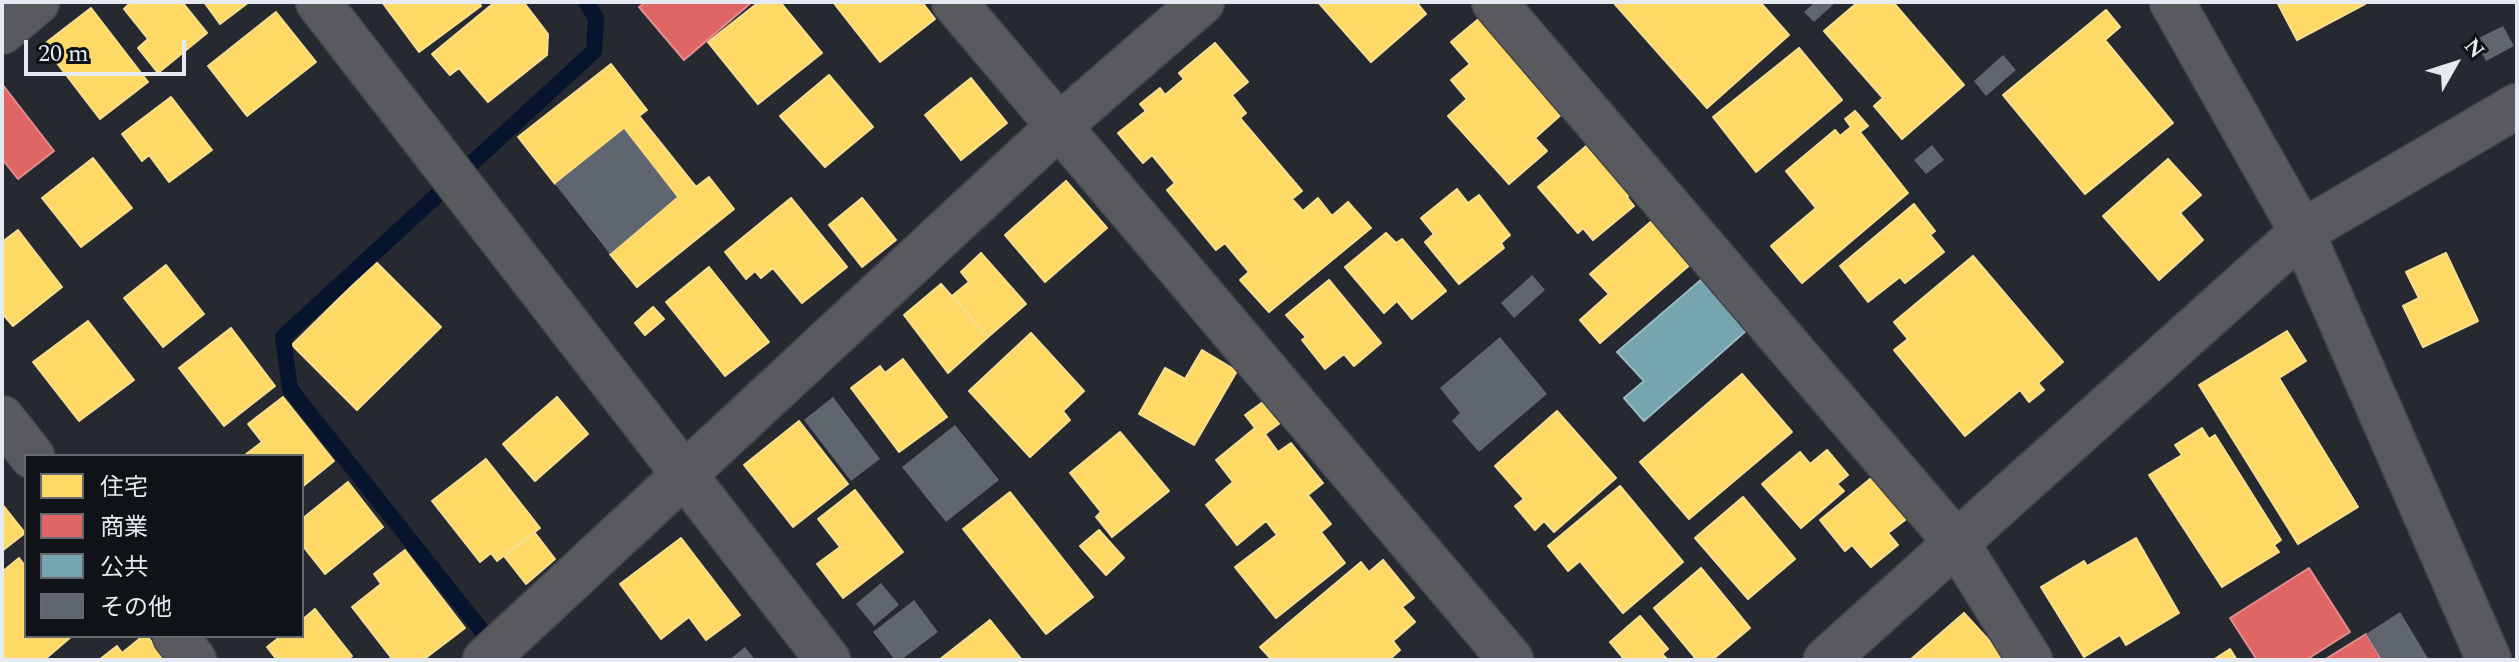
<!DOCTYPE html>
<html>
<head>
<meta charset="utf-8">
<style>
  body { margin:0 }
  #map { position:relative; width:2519px; height:662px; overflow:hidden; background:#262a30; font-family:Spectral,"Noto Sans JP",serif }
  canvas { display:block }
  .frame { position:absolute; inset:0; border:4px solid #e5eaf2; pointer-events:none }
  .legend { position:absolute; left:24px; top:454px; width:280px; height:184px; box-sizing:border-box; background:#0f1217; border:2px solid #65686f; margin:0; padding:10px 14px; list-style:none; font-size:24px; color:#e5eaf2 }
  .legend li { display:flex; align-items:center; gap:16px; height:40px }
  .legend b { width:40px; border:2px solid #65686f }
  .north { position:absolute; left:2415px; top:24px; width:80px; height:80px; -webkit-text-stroke:6px #0f1217; paint-order:stroke; rotate:51deg; font-size:22px; font-weight:700; line-height:32px; text-align:center; color:#e5eaf2 }
  .north::after { content:''; display:block; margin:auto; width:28px; height:36px; background:#e5eaf2; clip-path:polygon(50% 0,100% 100%,50% 72%,0 100%) }
  .scale { position:absolute; left:24px; top:40px; width:162px; height:36px; box-sizing:border-box; border:4px solid #e5eaf2; border-top:0; padding-left:10px; font-size:24px; line-height:28px; white-space:nowrap; color:#e5eaf2; -webkit-text-stroke:6px #0f1217; paint-order:stroke }
</style>
</head>
<body>
<div id="map">
<canvas width="2519" height="662"></canvas>
<div class="frame"></div>
<ul class="legend">
<li><b style="height:22px;background:#ffd966"></b>住宅</li>
<li><b style="height:22px;background:#e06666"></b>商業</li>
<li><b style="height:22px;background:#76a5af"></b>公共</li>
<li><b style="height:22px;background:#60666f"></b>その他</li>
</ul>
<div class="north">N</div>
<div class="scale">20 m</div>
</div>
<script>
const c = document.querySelector('canvas').getContext('2d');
c.lineJoin = 'round';
function fillPath(path, color) { c.fillStyle = color; c.fill(path, 'evenodd'); }
const poly = rows => new Path2D(rows.map(r => 'M' + r).join(''));
function strokePath(path, color, width, dash) { c.strokeStyle = color; c.lineWidth = width; c.lineCap = dash ? 'butt' : 'round'; c.setLineDash(dash || []); c.stroke(path); }
const homes = poly([
  [182,2,207,33,158,73,138,48,148,39,124,9,131,2,182,2],
  [204,2,249,2,220,24,204,2],
  [382,2,479,2,481,6,419,52,382,2],
  [495,2,527,2,525,4,548,34,547,55,488,102,459,68,450,75,432,54,495,2],
  [759,2,780,2,822,53,758,104,708,42,759,2],
  [833,2,922,2,935,19,880,62,833,2],
  [1318,2,1416,2,1426,14,1371,62,1318,2],
  [1613,2,1760,2,1789,35,1707,108,1613,2],
  [1858,2,1893,2,1964,85,1902,139,1874,106,1883,98,1824,31,1858,2],
  [2277,2,2364,2,2365,4,2297,40,2277,2],
  [91,8,148,82,100,119,43,45,91,8],
  [2106,10,2120,27,2105,40,2173,123,2085,194,2003,95,2106,10],
  [276,12,316,62,247,116,208,66,276,12],
  [1481,17,1564,112,1535,138,1547,151,1509,184,1448,116,1467,99,1451,80,1470,64,1451,42,1481,17],
  [1215,43,1248,82,1232,95,1246,113,1240,118,1302,191,1292,199,1303,211,1318,198,1332,216,1348,202,1371,228,1269,312,1240,280,1249,272,1225,243,1216,250,1167,190,1175,183,1152,155,1143,163,1118,133,1146,111,1140,104,1160,88,1165,95,1184,79,1179,73,1215,43],
  [1799,48,1842,100,1756,172,1713,117,1799,48],
  [611,64,647,110,639,116,696,187,709,177,734,209,637,287,610,254,677,197,624,129,555,184,518,137,611,64],
  [829,75,873,127,825,167,780,116,829,75],
  [971,78,1007,123,961,160,925,115,971,78],
  [171,97,212,150,169,182,149,155,142,161,122,134,171,97],
  [1855,111,1868,126,1860,132,1908,193,1802,283,1771,246,1816,208,1786,171,1835,130,1840,136,1851,127,1845,119,1855,111],
  [1591,142,1632,192,1627,197,1634,206,1593,240,1583,228,1578,233,1538,187,1591,142],
  [93,158,132,208,81,247,42,198,93,158],
  [2168,159,2201,195,2180,213,2203,240,2159,280,2103,216,2168,159],
  [1066,181,1107,228,1045,282,1005,235,1066,181],
  [1457,189,1468,203,1479,195,1510,235,1501,243,1504,248,1459,284,1425,242,1434,234,1421,218,1457,189],
  [791,198,847,267,802,303,773,268,761,278,755,271,746,279,725,252,791,198],
  [862,198,896,240,862,267,829,225,862,198],
  [1914,204,1935,231,1930,235,1944,252,1905,283,1900,277,1868,302,1840,266,1914,204],
  [1654,219,1692,263,1600,343,1580,320,1609,294,1590,274,1654,219],
  [18,230,62,287,13,326,2,313,2,242,18,230],
  [1386,233,1396,243,1402,239,1446,291,1412,319,1397,301,1384,313,1345,267,1386,233],
  [981,253,1026,304,988,337,952,296,969,282,961,272,981,253],
  [2446,253,2478,321,2423,347,2403,306,2419,298,2406,272,2446,253],
  [1973,256,2063,362,2038,383,2044,390,2029,402,2020,390,1965,436,1894,350,1908,339,1894,322,1973,256],
  [376,262,441,327,357,410,292,345,376,262],
  [166,265,204,314,163,347,124,298,166,265],
  [709,267,769,342,725,376,666,302,709,267],
  [1329,280,1381,343,1354,366,1344,354,1325,369,1302,340,1306,337,1286,315,1329,280],
  [941,284,988,337,948,373,904,315,941,284],
  [653,307,664,319,645,335,635,323,653,307],
  [88,321,134,380,79,421,33,362,88,321],
  [231,328,275,386,224,426,179,368,231,328],
  [2287,331,2306,361,2279,378,2358,507,2298,544,2199,385,2287,331],
  [1031,333,1084,391,1063,411,1070,420,1030,457,969,391,1031,333],
  [1202,350,1237,371,1194,445,1139,414,1165,368,1185,379,1202,350],
  [903,359,947,417,899,452,851,388,880,366,885,373,903,359],
  [1742,374,1792,432,1689,519,1640,462,1742,374],
  [283,397,334,461,302,487,302,456,245,455,262,442,248,424,283,397],
  [557,397,588,434,535,481,503,444,557,397],
  [1263,402,1280,423,1265,434,1278,452,1291,443,1323,483,1308,495,1331,524,1321,532,1345,563,1276,618,1235,567,1277,535,1266,521,1237,545,1206,505,1233,482,1216,460,1255,428,1245,415,1263,402],
  [1557,411,1616,478,1554,532,1544,521,1535,530,1515,506,1524,499,1495,466,1557,411],
  [799,421,848,484,793,527,744,465,799,421],
  [2202,428,2209,439,2215,435,2281,540,2274,545,2279,552,2222,587,2149,475,2182,455,2175,445,2202,428],
  [1120,432,1169,491,1112,537,1096,517,1101,512,1070,473,1120,432],
  [1827,450,1848,475,1837,484,1844,491,1801,528,1762,484,1800,452,1810,464,1827,450],
  [486,459,540,528,497,561,491,553,480,562,432,501,486,459],
  [1875,475,1909,517,1888,533,1898,545,1871,567,1852,545,1845,551,1820,520,1875,475],
  [348,482,383,527,325,574,302,545,302,519,348,482],
  [1620,486,1683,562,1623,613,1580,561,1568,571,1548,546,1620,486],
  [855,490,903,552,843,598,817,564,840,547,818,519,855,490],
  [1010,492,1093,597,1046,634,963,529,1010,492],
  [1743,497,1795,559,1748,599,1695,538,1743,497],
  [2,504,25,533,2,551,2,504],
  [1099,530,1124,558,1106,575,1080,546,1099,530],
  [535,533,555,559,526,584,504,556,535,533],
  [681,538,740,615,706,640,689,617,661,639,620,584,681,538],
  [2136,538,2179,613,2126,645,2120,635,2084,657,2041,587,2084,561,2087,566,2136,538],
  [405,550,465,628,423,660,393,660,352,607,381,584,374,574,405,550],
  [19,558,26,567,26,636,72,636,44,660,9,660,6,657,2,660,2,572,19,558],
  [1383,560,1414,598,1402,607,1415,622,1393,641,1400,650,1389,660,1272,660,1260,647,1361,562,1369,572,1383,560],
  [1701,568,1750,628,1712,660,1697,660,1654,608,1701,568],
  [315,609,352,656,347,660,277,660,267,647,281,636,302,636,302,620,315,609],
  [1964,613,2007,660,1910,660,1964,613],
  [1640,616,1668,649,1662,654,1668,660,1625,660,1610,642,1640,616],
  [990,620,1022,660,939,660,990,620],
  [143,636,147,636,166,660,99,660,117,646,122,653,143,636],
  [2230,649,2237,660,2213,660,2230,649]
]);
fillPath(homes, '#ffd966');
strokePath(homes, '#f7de90', 2);
const shops = poly([
  [646,2,752,2,684,60,639,7,646,2],
  [2,84,54,151,18,179,2,159,2,84],
  [2309,568,2350,632,2306,660,2257,660,2230,618,2309,568],
  [2366,634,2382,660,2324,660,2366,634]
]);
fillPath(shops, '#e06666');
strokePath(shops, '#e28e90', 2);
const public = poly([
  [1702,279,1747,330,1644,421,1624,398,1644,381,1617,352,1702,279]
]);
fillPath(public, '#76a5af');
strokePath(public, '#97bac3', 2);
strokePath(poly([
  [494,646,290,389,283,337,594,51,596,18,586,2]
]), '#06142d', 16);
fillPath(poly([
  [1815,2,1836,2,1814,22,1804,12],
  [2503,26,2514,46,2486,61,2475,40],
  [2003,55,2016,70,1986,96,1974,81],
  [624,129,677,197,610,254,555,184],
  [1932,145,1944,160,1926,174,1914,160],
  [1532,275,1545,290,1514,318,1501,303],
  [1500,337,1547,394,1479,452,1452,421,1460,413,1440,388],
  [833,397,880,459,851,481,804,420],
  [955,425,999,480,946,522,902,467],
  [881,583,899,605,874,626,856,604],
  [914,600,938,632,901,660,895,660,873,632],
  [2400,612,2429,660,2382,660,2366,634],
  [745,647,755,660,729,660]
]), '#60666f');
const minor = poly([
  [318,2,828,660],
  [954,2,1511,660],
  [1494,2,1956,542,2030,660],
  [2172,2,2302,232,2489,660],
  [2,32,37,2],
  [2,418,32,456],
  [175,636,194,660],
  [485,660,1058,127,1202,2],
  [1826,660,2302,232,2517,106]
]);
strokePath(minor, '#42454a', 47);
strokePath(minor, '#595a5d', 44);
</script>
</body>
</html>
